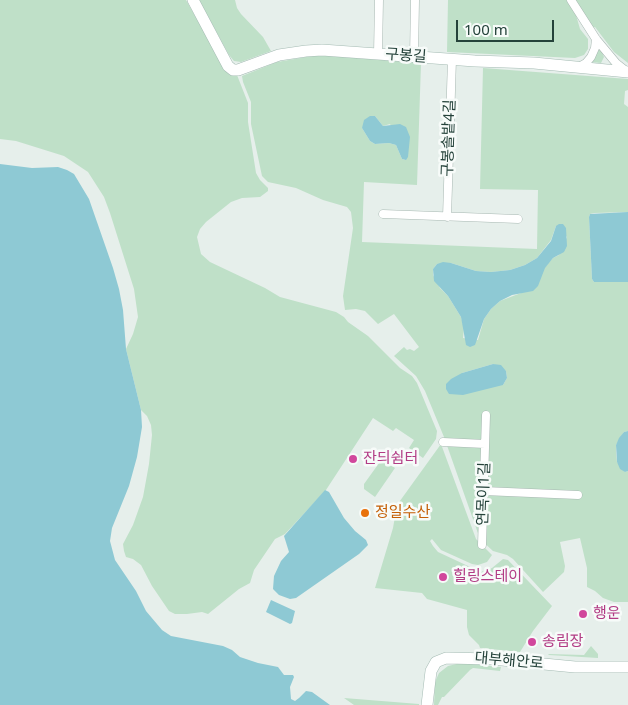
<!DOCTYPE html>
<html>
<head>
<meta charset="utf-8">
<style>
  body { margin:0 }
  #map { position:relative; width:628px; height:705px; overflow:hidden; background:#e6efeb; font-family:"Noto Sans",sans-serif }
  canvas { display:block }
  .scale { position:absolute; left:456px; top:20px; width:98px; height:22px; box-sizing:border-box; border:2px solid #24423a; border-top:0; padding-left:6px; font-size:15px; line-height:18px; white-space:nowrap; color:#24423a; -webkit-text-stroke:4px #f7fbf9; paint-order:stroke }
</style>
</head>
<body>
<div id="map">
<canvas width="628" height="705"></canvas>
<div class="scale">100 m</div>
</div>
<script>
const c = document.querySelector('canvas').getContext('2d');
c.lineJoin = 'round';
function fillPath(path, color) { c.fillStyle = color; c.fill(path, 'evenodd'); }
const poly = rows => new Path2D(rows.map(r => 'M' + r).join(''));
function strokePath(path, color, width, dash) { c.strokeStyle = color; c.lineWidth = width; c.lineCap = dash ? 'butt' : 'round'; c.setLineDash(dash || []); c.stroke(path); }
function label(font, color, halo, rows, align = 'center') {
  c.font = font + ' "Noto Sans","Noto Sans KR",sans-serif'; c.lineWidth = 5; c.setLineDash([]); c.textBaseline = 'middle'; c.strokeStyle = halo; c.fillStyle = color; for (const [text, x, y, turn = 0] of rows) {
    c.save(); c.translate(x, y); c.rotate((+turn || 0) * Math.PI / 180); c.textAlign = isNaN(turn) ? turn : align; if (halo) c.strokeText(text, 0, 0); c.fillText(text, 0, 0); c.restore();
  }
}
fillPath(poly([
  [0,0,186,0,225,69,237,75,248,103,248,122,256,173,260,180,268,188,268,191,260,197,242,198,231,202,206,222,200,229,197,237,201,254,210,262,265,288,280,297,336,312,344,317,348,322,368,336,400,368,412,376,417,383,437,431,436,439,423,458,409,448,414,440,396,428,393,431,373,418,326,490,285,534,275,539,254,570,250,583,239,589,208,614,202,612,187,614,175,614,169,611,152,586,141,565,133,559,126,557,124,551,123,544,133,525,143,497,149,464,152,435,151,425,147,416,141,410,126,349,133,334,138,317,134,289,110,213,104,197,88,172,64,156,16,141,0,139],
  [199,0,235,0,237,8,241,14,263,37,271,51,241,62,234,61,229,55],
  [448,0,568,0,574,8,580,29,588,39,588,49,584,55,575,58,447,52],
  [575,0,628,0,628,63,614,52,595,27,593,28],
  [597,49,601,50,604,57,601,63,591,62],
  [318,55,421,63,417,185,364,182,362,242,537,249,538,190,480,189,483,68,628,79,628,90,625,91,624,104,628,107,628,212,594,213,590,214,589,217,592,279,594,282,628,282,628,431,624,432,616,445,616,453,617,462,625,472,628,471,628,602,614,602,603,598,595,591,587,587,587,568,580,538,560,542,565,566,564,572,543,592,513,559,507,555,493,551,480,539,444,437,425,391,416,376,394,356,404,347,407,350,410,349,414,351,419,347,394,314,378,324,365,311,356,309,345,310,343,296,353,228,351,212,347,207,323,200,296,188,268,182,262,176,251,124,251,102,243,82,242,76,277,62],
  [375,116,383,126,390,124,406,160,402,159,396,145,389,143,375,144,370,141,362,128],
  [556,226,567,237,559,255,553,258,521,293,500,301,491,309,484,319,478,340,463,338,464,328,461,317,448,296,440,288,433,275,433,269,437,264,451,263,476,271,491,272,510,270,525,265,537,258,551,240],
  [493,364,506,371,507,378,503,385,462,373],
  [441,444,476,539,492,555,487,562,478,565,472,564,441,550,432,539,430,541,433,546,438,552,481,572,492,568,503,559,508,560,552,606,533,631,520,652,480,648,479,645,469,635,467,627,467,610,427,599,422,593,375,588,393,528,397,505],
  [382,459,395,468,375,497,364,489,364,484],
  [591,646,598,654,598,658,549,655,548,654,584,655],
  [461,663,501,667,500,671,473,668,470,670,444,697,442,697,438,705,434,705,435,682,439,673,448,666],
  [344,698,419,704,419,705,354,705]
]), '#bfe0c8');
fillPath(poly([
  [370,116,375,116,383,126,400,124,406,127,410,137,408,157,406,160,402,159,396,145,389,143,375,144,370,141,362,128,364,120],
  [0,164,32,168,58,167,67,170,74,174,89,199,113,268,119,289,123,310,126,349,141,410,142,427,137,457,129,486,112,528,110,541,115,560,136,591,146,611,162,630,171,636,223,646,232,650,240,657,258,663,278,667,284,675,293,675,294,677,290,687,291,699,295,701,299,698,306,691,312,692,330,705,0,705],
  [628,212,628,282,594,282,592,279,589,217,590,214],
  [559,224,563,224,566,228,567,246,564,252,553,258,545,268,538,286,533,291,512,295,500,301,491,309,484,319,475,345,470,347,466,345,461,317,448,296,434,281,433,269,437,264,443,262,451,263,476,271,491,272,510,270,525,265,537,258,551,241,556,226],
  [493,364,501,365,506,371,507,378,503,385,463,395,449,394,446,389,446,384,451,379,462,373],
  [628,431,628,471,625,472,620,469,617,462,616,445,619,438,624,432],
  [325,490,329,492,344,518,355,531,366,540,368,545,359,554,296,598,290,599,279,595,273,589,274,576,281,561,289,552,284,536],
  [271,600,295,611,292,623,290,624,266,612]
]), '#8ec9d4');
const street = poly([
  [571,0,596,39,616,63,626,71],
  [378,54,379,0],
  [414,57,415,0],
  [579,67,586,63,591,57,595,48,596,39],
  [383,214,518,219],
  [447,217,452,59],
  [443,442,485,444],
  [484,491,578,495],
  [482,545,486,415]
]);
const secondary = poly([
  [193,0,228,66,233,70,238,70,279,55,306,51,322,50,475,61,534,63,628,72],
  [427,705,431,671,436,662,446,658,492,659,575,667,628,667]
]);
strokePath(street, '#a8b8b2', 9);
strokePath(secondary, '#a4bbb3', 12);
strokePath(street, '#fff', 8);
strokePath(secondary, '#fff', 11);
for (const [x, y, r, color] of [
  [353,459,5,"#d1479c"],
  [365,513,5,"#e8710a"],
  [443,577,5,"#d1479c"],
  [583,614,5,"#d1479c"],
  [532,642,5,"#d1479c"]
]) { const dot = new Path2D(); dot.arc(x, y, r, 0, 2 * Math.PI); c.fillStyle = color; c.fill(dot); strokePath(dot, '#f7fbf9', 2); }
label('15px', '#24423a', '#f7fbf9', [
  ["구봉길",406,56,4],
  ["구봉솔밭4길",449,138,-88],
  ["연목이1길",484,494,-88],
  ["대부해안로",509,661,5]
]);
label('15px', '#b23c85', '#f7fbf9', [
  ["잔듸쉼터",363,459],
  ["힐링스테이",453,577],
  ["행운",593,614],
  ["송림장",542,642]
], 'left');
label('15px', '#c56008', '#f7fbf9', [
  ["정일수산",375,513]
], 'left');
</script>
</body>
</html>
